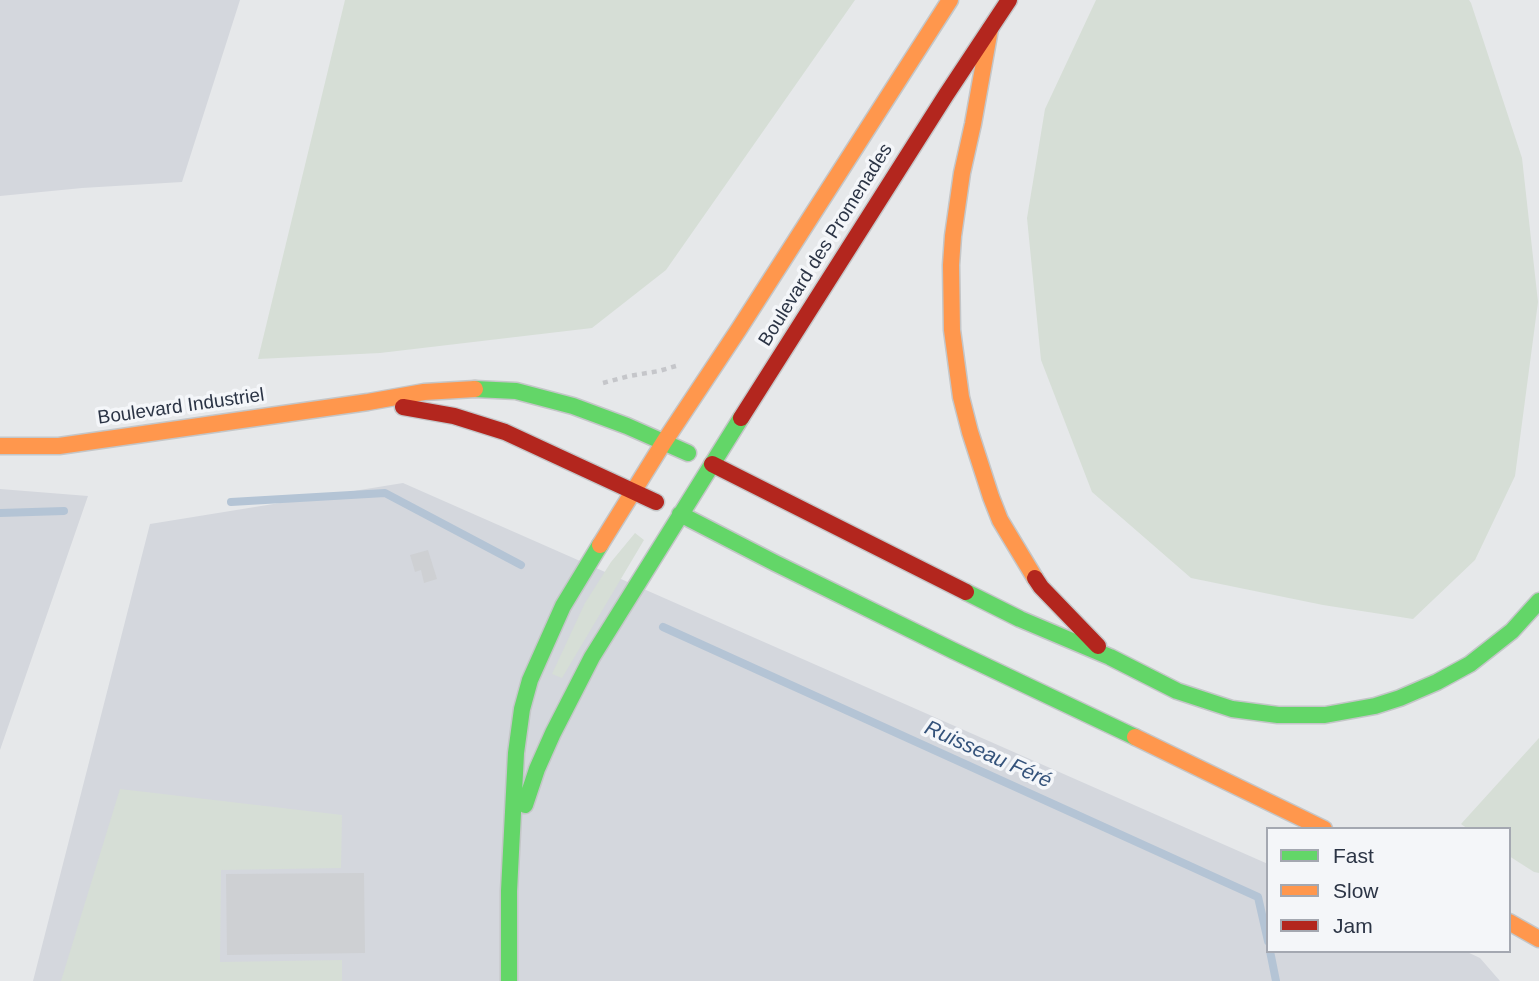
<!DOCTYPE html>
<html>
<head>
<meta charset="utf-8">
<style>
  body { margin:0 }
  #map { position:relative; width:1539px; height:981px; overflow:hidden; background:#e6e8ea; font-family:Arial,sans-serif }
  canvas { display:block }
  .legend { position:absolute; left:1266px; top:827px; width:245px; height:126px; box-sizing:border-box; background:#f4f6f9; border:2px solid #a4a8b1; margin:0; padding:9px 12px; list-style:none; font-size:21px; color:#2b3445 }
  .legend li { display:flex; align-items:center; gap:14px; height:35px }
  .legend b { width:35px; border:2px solid #a4a8b1 }
</style>
</head>
<body>
<div id="map">
<canvas width="1539" height="981"></canvas>
<ul class="legend">
<li><b style="height:9px;background:#63d668"></b>Fast</li>
<li><b style="height:9px;background:#ff974d"></b>Slow</li>
<li><b style="height:9px;background:#b3261e"></b>Jam</li>
</ul>
</div>
<script>
const c = document.querySelector('canvas').getContext('2d');
c.lineJoin = 'round';
function fillPath(path, color) { c.fillStyle = color; c.fill(path, 'evenodd'); }
const poly = rows => new Path2D(rows.map(r => 'M' + r).join(''));
function strokePath(path, color, width, dash) { c.strokeStyle = color; c.lineWidth = width; c.lineCap = dash ? 'butt' : 'round'; c.setLineDash(dash || []); c.stroke(path); }
function label(font, color, halo, rows, align = 'center') {
  c.font = font + ' Arial,sans-serif'; c.lineWidth = 7; c.setLineDash([]); c.textBaseline = 'middle'; c.strokeStyle = halo; c.fillStyle = color; for (const [text, x, y, turn = 0] of rows) {
    c.save(); c.translate(x, y); c.rotate((+turn || 0) * Math.PI / 180); c.textAlign = isNaN(turn) ? turn : align; if (halo) c.strokeText(text, 0, 0); c.fillText(text, 0, 0); c.restore();
  }
}
fillPath(poly([
  [0,0,240,0,182,182,82,188,0,196],
  [403,483,1268,864,1268,951,1465,951,1480,958,1500,981,33,981,150,524],
  [0,489,88,496,0,750]
]), '#d4d7dd');
fillPath(poly([
  [345,0,855,0,666,270,592,328,380,353,258,359],
  [1096,0,1469,0,1471,3,1522,158,1538,302,1515,476,1475,560,1413,619,1323,605,1191,578,1092,492,1041,360,1027,218,1045,109],
  [635,533,644,540,562,678,552,674,585,603,611,562],
  [1539,738,1539,873,1534,872,1509,856,1509,829,1468,829,1461,824],
  [120,789,342,815,341,868,221,870,220,962,342,960,342,981,61,981]
]), '#d6ded6');
strokePath(poly([
  [231,502,385,493,521,565],
  [0,513,64,511],
  [663,627,1258,897,1268,941],
  [1270,951,1276,981]
]), '#b4c4d5', 8);
fillPath(poly([
  [428,550,437,579,424,583,421,570,415,572,410,555],
  [364,873,365,953,227,955,226,874]
]), '#ced0d3');
const fast = poly([
  [475,389,516,391,573,406,627,426,688,453],
  [680,514,775,563,954,651,1135,737],
  [966,592,1020,619,1110,657,1177,691,1232,709,1278,715,1325,715,1375,706,1400,698,1437,682,1470,664,1512,631,1539,601],
  [525,805,537,769,553,733,592,657,741,418],
  [509,981,509,891,516,753,522,709,530,680,563,606,600,545]
]);
const slow = poly([
  [990,29,973,124,962,173,953,236,951,265,952,330,961,397,970,432,991,497,1000,520,1035,578],
  [0,446,59,446,368,402,424,392,475,389],
  [600,545,664,442,739,329,950,0],
  [1135,737,1324,829],
  [1509,922,1539,939]
]);
const jam = poly([
  [403,407,454,416,505,432,656,502],
  [741,418,946,95,1009,0],
  [712,464,966,592],
  [1035,578,1041,587,1098,646]
]);
strokePath(fast, '#c4c6c8', 19);
strokePath(slow, '#c4c6c8', 19);
strokePath(jam, '#c4c6c8', 19);
strokePath(poly([
  [603,383,629,376,659,371,676,366]
]), '#c5c6ca', 4.5, [5, 5]);
strokePath(fast, '#63d668', 16);
strokePath(slow, '#ff974d', 16);
strokePath(jam, '#b3261e', 16);
label('19px', '#2b3445', '#f4f6f9', [
  ["Boulevard des Promenades",826,245,-58],
  ["Boulevard Industriel",181,407,-8]
]);
label('italic 21px', '#34527a', '#f4f6f9', [
  ["Ruisseau Féré",988,755,24]
]);
</script>
</body>
</html>
